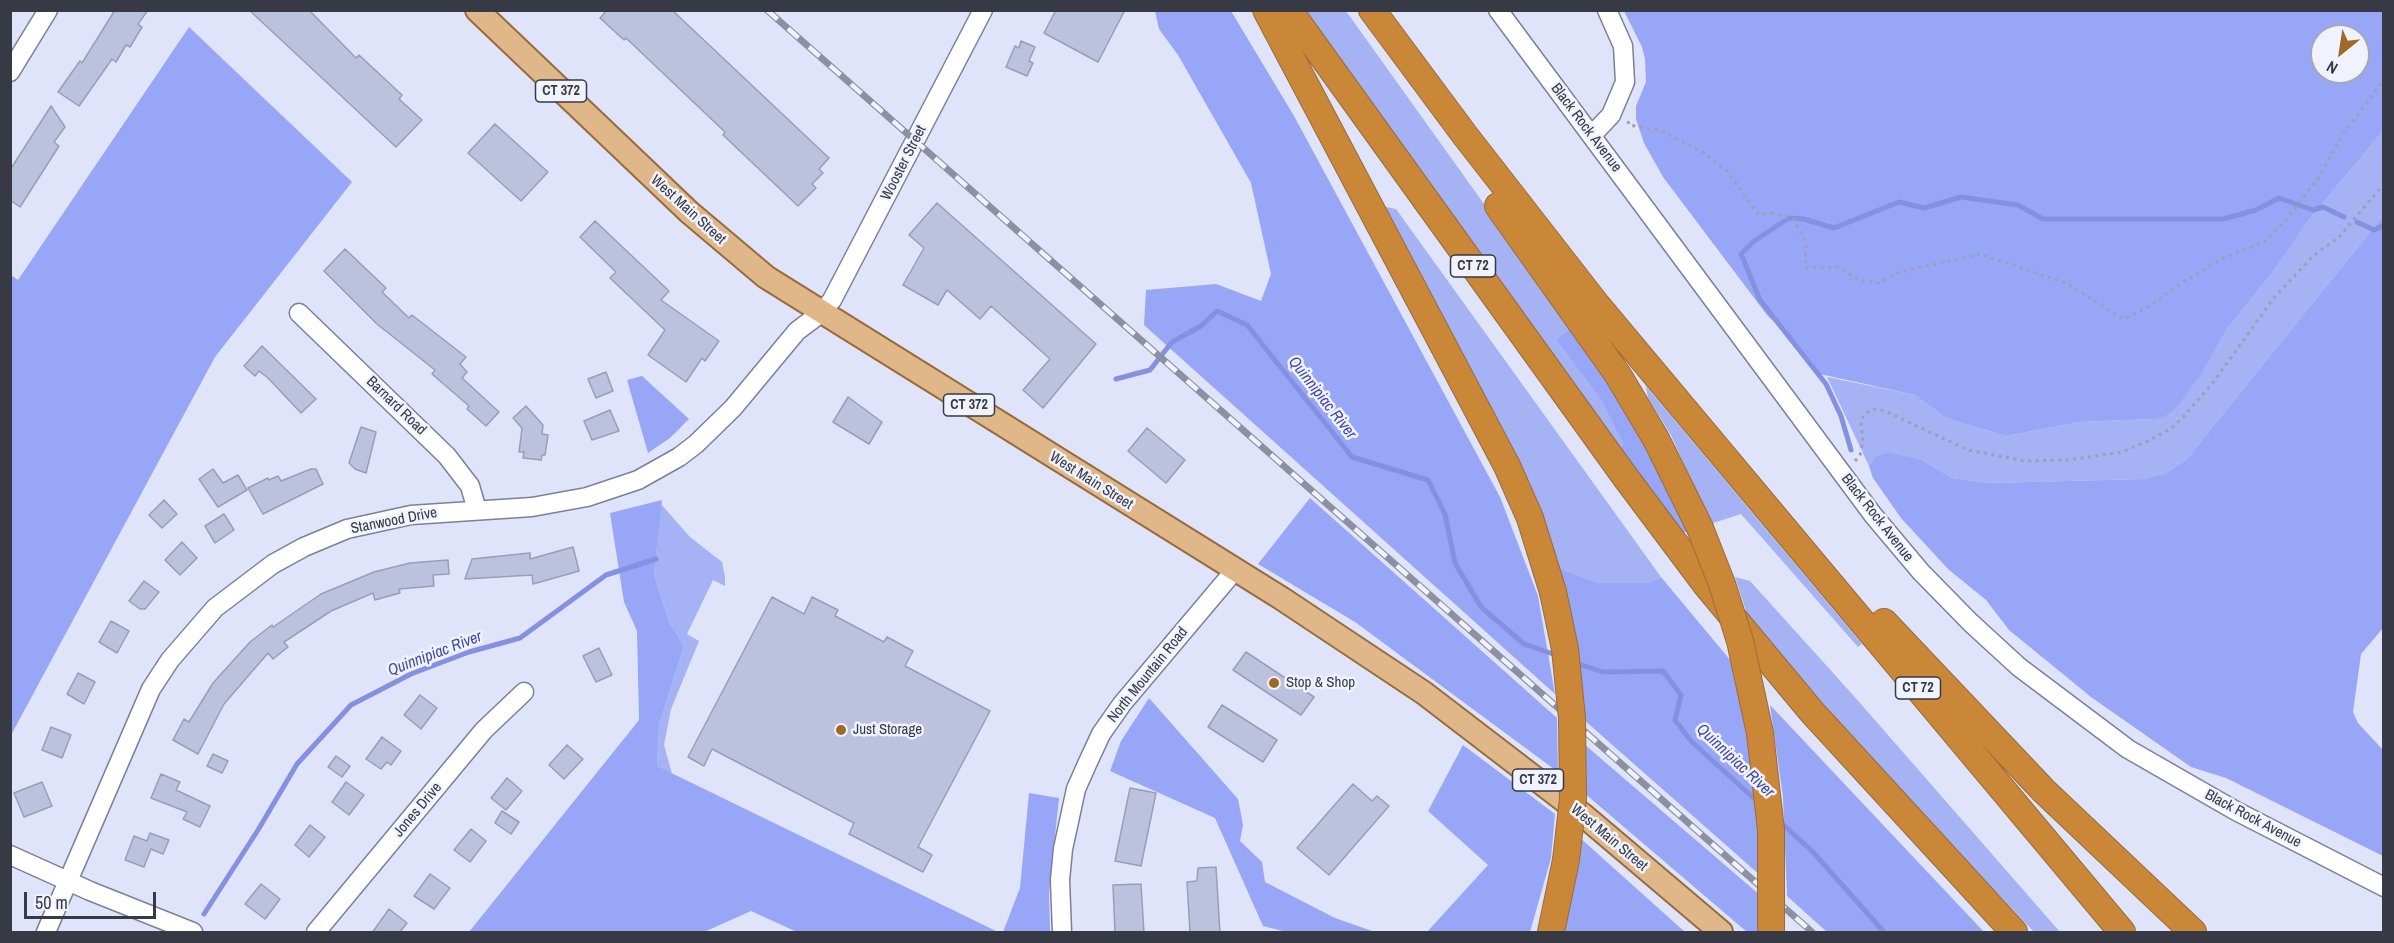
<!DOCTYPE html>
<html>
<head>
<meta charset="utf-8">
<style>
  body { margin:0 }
  #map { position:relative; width:2394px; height:943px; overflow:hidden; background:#dfe4fb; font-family:"Archivo Narrow",sans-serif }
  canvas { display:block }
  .frame { position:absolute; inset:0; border:12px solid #373944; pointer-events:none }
  .north { position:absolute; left:2310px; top:24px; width:60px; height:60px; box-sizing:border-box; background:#f0f2fe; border:2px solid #a6a8b4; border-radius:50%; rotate:210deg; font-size:16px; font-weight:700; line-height:24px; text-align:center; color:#373944 }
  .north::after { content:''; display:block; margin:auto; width:21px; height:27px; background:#a06825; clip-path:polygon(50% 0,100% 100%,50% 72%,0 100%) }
  .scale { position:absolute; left:24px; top:892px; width:132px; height:27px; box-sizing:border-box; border:3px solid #373944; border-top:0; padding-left:8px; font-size:18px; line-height:21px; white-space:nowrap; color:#373944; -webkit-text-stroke:4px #f0f2fe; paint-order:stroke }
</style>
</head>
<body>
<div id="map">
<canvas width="2394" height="943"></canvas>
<div class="frame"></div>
<div class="north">N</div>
<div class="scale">50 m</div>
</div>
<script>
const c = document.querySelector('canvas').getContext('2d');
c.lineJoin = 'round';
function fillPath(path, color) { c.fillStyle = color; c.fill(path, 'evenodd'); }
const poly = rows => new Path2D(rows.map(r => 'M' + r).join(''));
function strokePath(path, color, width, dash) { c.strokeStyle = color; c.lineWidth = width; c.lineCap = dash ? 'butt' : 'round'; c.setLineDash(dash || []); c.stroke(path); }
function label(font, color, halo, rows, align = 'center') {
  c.font = font + ' "Archivo Narrow",sans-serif'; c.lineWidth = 5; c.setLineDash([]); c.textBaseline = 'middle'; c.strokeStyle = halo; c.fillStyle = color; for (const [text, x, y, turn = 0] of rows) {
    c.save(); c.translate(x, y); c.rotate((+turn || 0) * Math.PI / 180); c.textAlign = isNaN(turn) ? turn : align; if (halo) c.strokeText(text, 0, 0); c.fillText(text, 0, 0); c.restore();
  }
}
fillPath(poly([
  [1305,11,1346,11,1572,327,1556,340,1601,400,1623,444,1618,453],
  [2383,131,2383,216,2186,460,2166,473,2144,479,1988,483,1952,478,1922,460,1876,456,1869,466,1827,377,1915,395,1946,418,2006,436,2080,422,2153,419,2204,370,2227,329,2275,269,2308,221],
  [1386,207,1396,209,1661,577,1649,583,1599,583,1555,567,1397,240],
  [1646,386,1862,644,1858,647,1741,514,1710,524,1671,435,1648,398],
  [661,504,690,537,722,562,725,577,725,586,713,580,687,634,699,641,671,709,664,745,672,774,657,766,659,725,684,646,669,622,654,574],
  [1735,577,1750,581,1853,695,2060,932,2034,932,1884,773,1749,620]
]), '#a5b2f3');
fillPath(poly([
  [1155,11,1231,11,1294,116,1500,497,1538,596,1555,694,1144,325,1146,290,1216,284,1261,301,1271,274,1251,183,1178,55,1159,29],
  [1624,11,2383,11,2383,131,2308,221,2275,269,2227,329,2204,370,2176,408,2165,416,2153,419,2080,422,2006,436,1946,418,1915,395,1815,373,1785,333,1767,315,1663,177,1644,143,1636,119,1636,106,1646,82,1645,59,1642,47],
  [2322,36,2358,36,2358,72,2322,72],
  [189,27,352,182,215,357,11,735,11,275,18,280],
  [2383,216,2383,628,2361,654,2353,712,2358,723,2383,750,2383,856,2226,778,2191,767,2091,697,2009,630,1986,600,1948,569,1901,518,1873,478,1869,466,1876,456,1888,453,1922,460,1952,478,1988,483,2144,479,2166,473,2186,460],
  [1572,327,1628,414,1690,532,1681,532,1618,453,1623,444,1601,400,1556,340],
  [642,376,689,419,670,438,648,453,627,380],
  [1310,498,1557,718,1558,772,1355,622,1258,564],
  [662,500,654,574,669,622,684,646,659,725,657,766,998,932,797,932,751,911,704,932,469,932,639,720,637,631,624,602,610,513],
  [1555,567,1599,583,1649,583,1661,577,1736,667,1750,740,1760,837,1761,876,1583,719],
  [1149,698,1238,799,1243,825,1240,841,1262,862,1265,882,1335,918,1375,932,1287,932,1263,926,1215,818,1110,771,1121,741],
  [1770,705,1984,932,1827,932,1787,896,1783,797],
  [1584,744,1761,896,1759,932,1747,932,1583,792],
  [1463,745,1555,814,1551,858,1530,932,1427,932,1488,865,1428,811],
  [1029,793,1059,798,1049,893,1050,932,1003,932,1020,888],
  [1579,837,1685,932,1562,932]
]), '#97a6f7');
strokePath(poly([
  [2357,222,2374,230,2384,225],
  [1116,379,1150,370,1172,342,1201,326,1217,311,1247,325,1352,457,1428,480,1445,514,1455,563,1481,607,1524,644,1559,656],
  [1851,450,1841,416,1826,384,1760,300,1741,254,1754,241,1789,218,1804,219,1834,228,1899,202,1924,208,1961,197,2018,205,2043,219,2223,219,2256,210,2279,198,2313,210,2323,207,2344,217],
  [1573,662,1603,672,1663,671,1681,695,1675,720,1691,741,1758,802],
  [1778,820,1812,851,1884,932],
  [204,914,258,830,297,764,351,705,411,674,469,652,520,638,606,575,656,559]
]), '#8391e0', 5);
const building = poly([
  [115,10,148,10,138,24,142,27,130,47,126,45,116,62,112,59,79,106,58,92,80,61,82,63,115,10],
  [249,10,309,10,356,58,359,55,402,95,399,99,422,120,396,147,249,10],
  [607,10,672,10,829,158,819,169,823,173,812,184,816,188,798,206,723,135,725,132,626,38,624,40,600,18,607,10],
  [1056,10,1125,10,1098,62,1044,33,1056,10],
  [1021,41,1035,47,1029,61,1033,63,1027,76,1006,67,1015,46,1019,48,1021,41],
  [51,106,65,127,54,142,59,146,20,207,10,200,10,170,51,106],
  [495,124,548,172,521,201,468,153,495,124],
  [937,203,1096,344,1043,408,1023,390,1050,359,991,306,980,319,947,290,938,305,903,285,924,248,909,235,937,203],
  [595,221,669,291,661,300,719,341,705,361,702,358,686,382,648,355,665,330,610,278,616,272,580,237,595,221],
  [345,249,386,288,382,292,409,318,412,315,466,357,460,364,467,372,462,378,499,412,486,426,467,409,469,406,432,374,435,370,377,324,324,271,345,249],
  [262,346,316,399,301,413,268,378,259,371,255,376,244,366,262,346],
  [606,372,613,391,596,398,588,379,606,372],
  [848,397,882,422,869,444,833,422,848,397],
  [526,406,543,425,542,434,548,435,545,455,542,455,541,460,523,458,524,452,519,452,522,428,513,418,526,406],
  [610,410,619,431,592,440,584,421,610,410],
  [361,427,376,432,366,473,355,469,349,463,361,427],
  [1147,428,1185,460,1166,483,1128,451,1147,428],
  [213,469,223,483,238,475,247,490,218,507,199,479,213,469],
  [311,469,316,469,323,484,263,514,248,488,268,478,269,480,278,476,281,481,311,469],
  [164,500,177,514,162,528,149,515,164,500],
  [224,514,234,530,215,543,205,526,224,514],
  [182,542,197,558,180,575,165,560,182,542],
  [573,547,579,571,533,584,532,575,465,579,472,559,530,553,530,559,573,547],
  [448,560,449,574,433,575,434,586,399,589,400,593,375,600,373,593,331,611,284,642,288,647,273,659,268,653,224,704,198,754,173,740,184,719,189,722,213,683,250,642,272,625,273,627,321,594,374,572,410,563,448,560],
  [144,581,159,592,145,609,140,609,129,601,144,581],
  [772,597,804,614,812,597,838,610,835,616,884,642,887,637,913,651,905,666,990,711,918,847,932,855,923,872,849,834,854,823,712,749,704,766,688,757,772,597],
  [111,621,129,631,117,653,99,642,111,621],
  [599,648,612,675,596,682,583,656,599,648],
  [1246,652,1314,697,1301,715,1233,670,1246,652],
  [78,673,95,682,84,704,67,694,78,673],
  [420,695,437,708,421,729,404,715,420,695],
  [1222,705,1277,740,1263,762,1208,727,1222,705],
  [51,727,71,735,62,758,42,750,51,727],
  [382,737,401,751,391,765,387,762,381,769,366,759,382,737],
  [567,745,583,759,564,779,549,765,567,745],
  [213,754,228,761,222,773,207,766,213,754],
  [336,756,350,766,342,777,328,767,336,756],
  [161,774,180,782,176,790,210,806,200,827,183,819,187,812,151,798,161,774],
  [507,778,522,791,506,810,491,798,507,778],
  [42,782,52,806,24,817,14,793,42,782],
  [346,782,364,795,349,815,332,802,346,782],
  [1353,784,1372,801,1377,796,1389,806,1329,875,1297,848,1353,784],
  [1130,788,1156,793,1141,866,1115,861,1130,788],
  [502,811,519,822,511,834,495,823,502,811],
  [310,825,325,837,309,857,295,845,310,825],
  [471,829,486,841,470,862,454,850,471,829],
  [150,833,169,840,163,854,151,849,144,867,125,860,134,836,147,841,150,833],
  [1216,867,1220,933,1190,933,1187,882,1197,881,1198,868,1216,867],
  [430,874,450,888,434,909,414,896,430,874],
  [261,884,280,899,265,919,245,904,261,884],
  [1141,884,1144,933,1115,933,1113,885,1141,884],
  [389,909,407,923,399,933,372,933,389,909]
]);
fillPath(building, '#bcc2dd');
strokePath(building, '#989eb7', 1.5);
const minor = poly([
  [1498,10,1873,515,1921,572,1971,623,2019,667,2128,749,2236,811,2384,887],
  [10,72,48,10],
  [1592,135,1611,115,1625,82,1623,46,1607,10],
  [299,313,447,456,470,486,477,510],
  [10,855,90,891,193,932],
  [46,932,151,689,170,660,215,608,273,564,304,547,347,529,411,515,532,507,587,497,638,480,679,457,696,444,733,408,797,331,821,313,832,300,983,10],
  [316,932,484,730,524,692],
  [1062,932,1060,880,1063,849,1076,789,1088,762,1101,734,1122,704,1235,570]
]);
const major = poly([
  [477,10,689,212,766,277,1281,598,1424,693,1583,815,1721,932]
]);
const highway = poly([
  [1266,10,1507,466,1530,518,1553,592],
  [1289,10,1626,478,1707,586,1812,712,2014,932],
  [1372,10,1464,134,1597,305,2122,932],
  [1498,206,1618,375,1656,439,1700,528],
  [1884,622,2044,791,2193,932],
  [1551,932,1566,860]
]);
strokePath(minor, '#7b8099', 21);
strokePath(major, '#976c3c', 26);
strokePath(highway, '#976c3c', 28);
strokePath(poly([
  [1628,121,1629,125,1659,130,1701,151,1727,171,1758,214,1772,213,1794,220,1806,243,1805,267,1838,267,1859,280,1880,283,1897,273,1980,254,2066,283,2124,319,2148,307,2179,285,2221,259,2264,242,2286,220,2319,177,2343,134,2384,80],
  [1855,461,1860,455,1863,441,1861,422,1864,414,1875,409,1885,411,1968,450,2025,461,2067,460,2122,452,2148,441,2172,428,2184,416,2212,384,2273,299,2313,256,2338,238,2384,184]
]), '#9ca0b2', 3, [3, 4.5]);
strokePath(minor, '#fff', 18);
strokePath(major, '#e0b788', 22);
strokePath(highway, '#cb8738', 26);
const rail = poly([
  [767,10,1812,932]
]);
strokePath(rail, '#8c90a1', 7);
strokePath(rail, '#f0f2fe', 4.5, [14]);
const highwayBridge = poly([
  [1700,528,1722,584,1740,641,1760,733,1771,830,1771,932],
  [1553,592,1565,649,1572,718,1573,799,1566,860]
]);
strokePath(highwayBridge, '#976c3c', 28, []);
strokePath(highwayBridge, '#cb8738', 26);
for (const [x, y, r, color] of [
  [1274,683,6,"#a06825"],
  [841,730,6,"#a06825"]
]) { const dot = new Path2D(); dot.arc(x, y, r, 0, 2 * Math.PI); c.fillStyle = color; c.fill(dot); strokePath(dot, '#f0f2fe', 2); }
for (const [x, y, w] of [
  [561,91,51],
  [1473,266,45],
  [969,405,51],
  [1918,688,45],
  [1538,780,51]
]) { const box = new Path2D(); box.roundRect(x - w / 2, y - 11, w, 22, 4.5); c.fillStyle = '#f0f2fe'; c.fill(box); strokePath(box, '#373944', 1.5); }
label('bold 14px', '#373944', null, [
  ["CT 372",561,91],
  ["CT 72",1473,266],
  ["CT 372",969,405],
  ["CT 72",1918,688],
  ["CT 372",1538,780]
]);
label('15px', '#373944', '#f0f2fe', [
  ["Black Rock Avenue",1586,128,53],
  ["Wooster Street",904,163,-63],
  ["West Main Street",688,210,42],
  ["Barnard Road",396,406,44],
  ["West Main Street",1091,481,32],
  ["Black Rock Avenue",1877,518,52],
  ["Stanwood Drive",394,521,-11],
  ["North Mountain Road",1148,675,-51],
  ["Jones Drive",418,810,-50],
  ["Black Rock Avenue",2253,819,28],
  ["West Main Street",1609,838,40]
]);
label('15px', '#373944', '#f0f2fe', [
  ["Stop & Shop",1286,683],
  ["Just Storage",853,730]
], 'left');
label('italic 16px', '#4048a5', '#f0f2fe', [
  ["Quinnipiac River",1322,398,52],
  ["Quinnipiac River",435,654,-21],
  ["Quinnipiac River",1735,761,43]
]);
</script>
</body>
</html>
